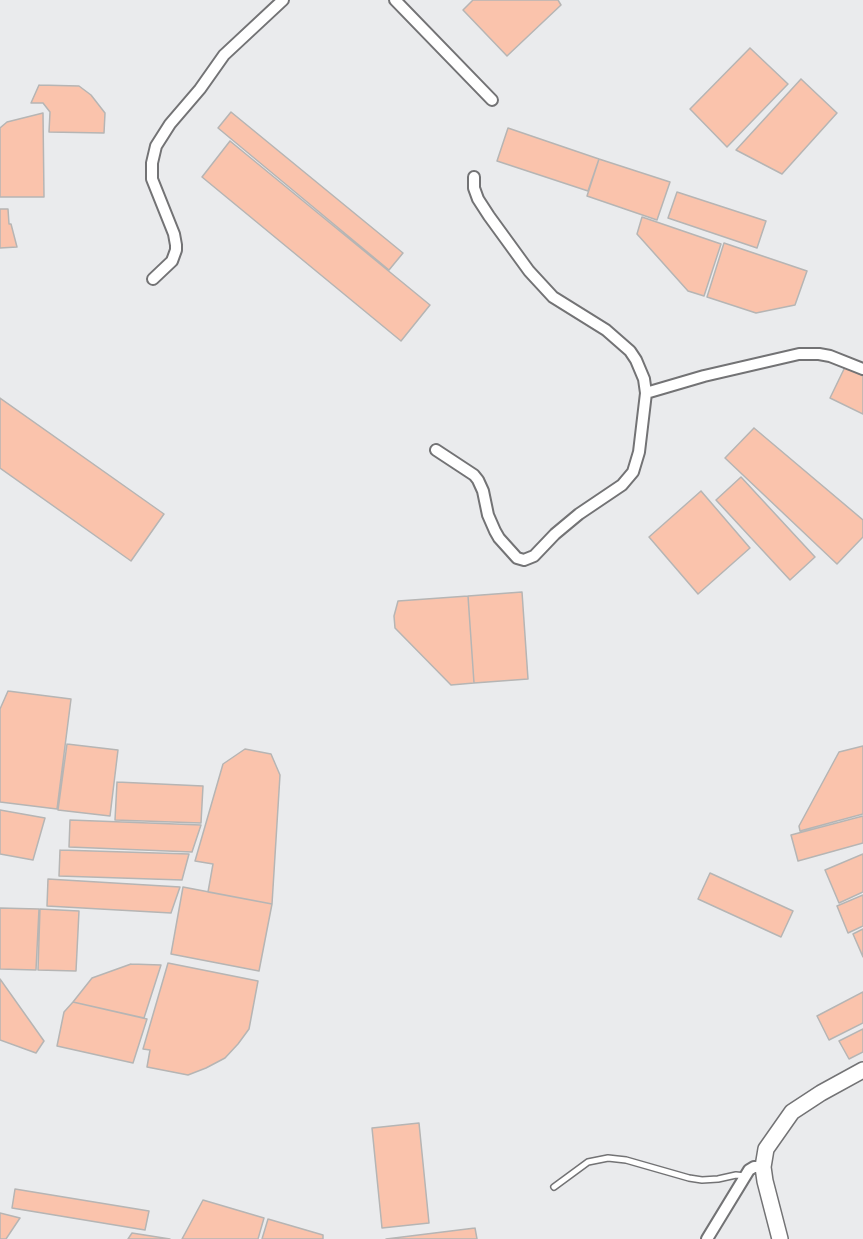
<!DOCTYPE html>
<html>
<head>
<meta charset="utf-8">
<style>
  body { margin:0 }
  canvas { display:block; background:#eaebed }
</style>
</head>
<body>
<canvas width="863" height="1239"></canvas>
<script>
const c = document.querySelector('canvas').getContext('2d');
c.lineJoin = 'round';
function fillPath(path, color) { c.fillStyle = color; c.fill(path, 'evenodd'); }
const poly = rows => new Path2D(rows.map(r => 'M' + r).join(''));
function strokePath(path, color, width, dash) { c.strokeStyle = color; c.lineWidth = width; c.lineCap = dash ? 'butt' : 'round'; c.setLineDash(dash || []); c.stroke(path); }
const building = poly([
  [473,0,558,0,561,5,507,56,463,10,473,0],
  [750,48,788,84,727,147,690,109,750,48],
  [801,79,837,113,782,174,736,150,801,79],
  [39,85,79,86,91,95,105,113,104,133,49,132,50,112,43,103,31,103,39,85],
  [231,112,403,253,389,270,218,128,231,112],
  [43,113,44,197,0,197,0,128,7,122,43,113],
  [508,128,599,159,588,191,497,161,508,128],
  [230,141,430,305,401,341,202,177,230,141],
  [599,159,670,182,657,220,587,196,599,159],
  [677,192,766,221,757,248,668,218,677,192],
  [0,209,8,209,9,224,11,224,17,247,0,248,0,209],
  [642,217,721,244,704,296,688,291,637,234,642,217],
  [724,243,807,271,795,305,756,313,707,297,724,243],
  [845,367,863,376,863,414,830,398,845,367],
  [0,398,164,514,131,561,0,468,0,398],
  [754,428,863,520,863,537,837,564,725,458,754,428],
  [741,477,815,557,790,580,716,500,741,477],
  [701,491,750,548,698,594,649,537,701,491],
  [522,592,528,679,474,683,468,596,522,592],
  [468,596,474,683,451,685,395,628,394,616,398,601,468,596],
  [8,691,71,699,57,809,0,802,0,709,8,691],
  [67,744,118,750,110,816,58,810,67,744],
  [863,746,863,814,800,831,799,826,839,752,863,746],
  [245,749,271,754,280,775,272,904,208,892,213,864,195,861,223,764,245,749],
  [117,782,203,786,201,823,115,820,117,782],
  [0,810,45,818,33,860,0,854,0,810],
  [863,816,863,843,798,861,791,835,863,816],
  [70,820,201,825,192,852,69,847,70,820],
  [60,850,189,854,182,880,59,876,60,850],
  [863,854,863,892,839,903,825,870,863,854],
  [710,873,793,911,781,937,698,899,710,873],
  [48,879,180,887,171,913,47,906,48,879],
  [183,887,272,904,259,971,171,954,183,887],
  [863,895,863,926,848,933,837,906,863,895],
  [0,908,39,909,36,970,0,969,0,908],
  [40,909,79,911,76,971,38,970,40,909],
  [863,929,863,957,853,934,863,929],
  [168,963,258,981,249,1029,238,1044,225,1058,206,1068,188,1075,147,1067,150,1050,143,1049,168,963],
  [131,964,161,965,144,1018,73,1002,92,978,131,964],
  [0,979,44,1041,36,1053,0,1040,0,979],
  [863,992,863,1023,829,1040,817,1016,863,992],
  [73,1002,147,1019,133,1063,57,1046,64,1012,73,1002],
  [863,1029,863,1052,849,1059,839,1041,863,1029],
  [419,1123,429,1223,382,1228,372,1128,419,1123],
  [15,1189,149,1211,145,1230,12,1208,15,1189],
  [203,1200,264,1218,258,1239,182,1239,203,1200],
  [0,1213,20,1218,6,1239,0,1239,0,1213],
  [268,1219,323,1235,323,1239,262,1239,268,1219],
  [475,1228,477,1239,386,1239,475,1228],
  [132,1233,170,1239,128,1239,132,1233]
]);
fillPath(building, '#fac3ac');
strokePath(building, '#b6b5b4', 1.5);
const service = poly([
  [554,1187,588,1162,608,1158,626,1160,689,1178,702,1180,718,1179,736,1175,745,1176]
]);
const minor = poly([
  [395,0,492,100],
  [153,279,172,261,176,250,176,245,174,234,152,179,152,163,156,146,170,124,200,89,224,55,283,0],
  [646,393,704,376,799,354,819,354,830,356,863,369],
  [436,450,474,475,478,480,483,491,488,515,495,531,499,538,517,558,524,560,534,556,555,534,579,514,622,485,633,472,639,452,646,393,644,379,636,360,630,351,606,330,553,297,529,271,489,216,478,199,474,188,474,177],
  [707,1239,749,1170,754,1167,763,1167]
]);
const secondary = poly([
  [780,1239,765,1181,763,1167,766,1149,792,1112,821,1093,863,1070]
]);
strokePath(service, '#737375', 8);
strokePath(minor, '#737375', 14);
strokePath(secondary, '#737375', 18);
strokePath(service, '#fff', 5);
strokePath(minor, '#fff', 10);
strokePath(secondary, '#fff', 15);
</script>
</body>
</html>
